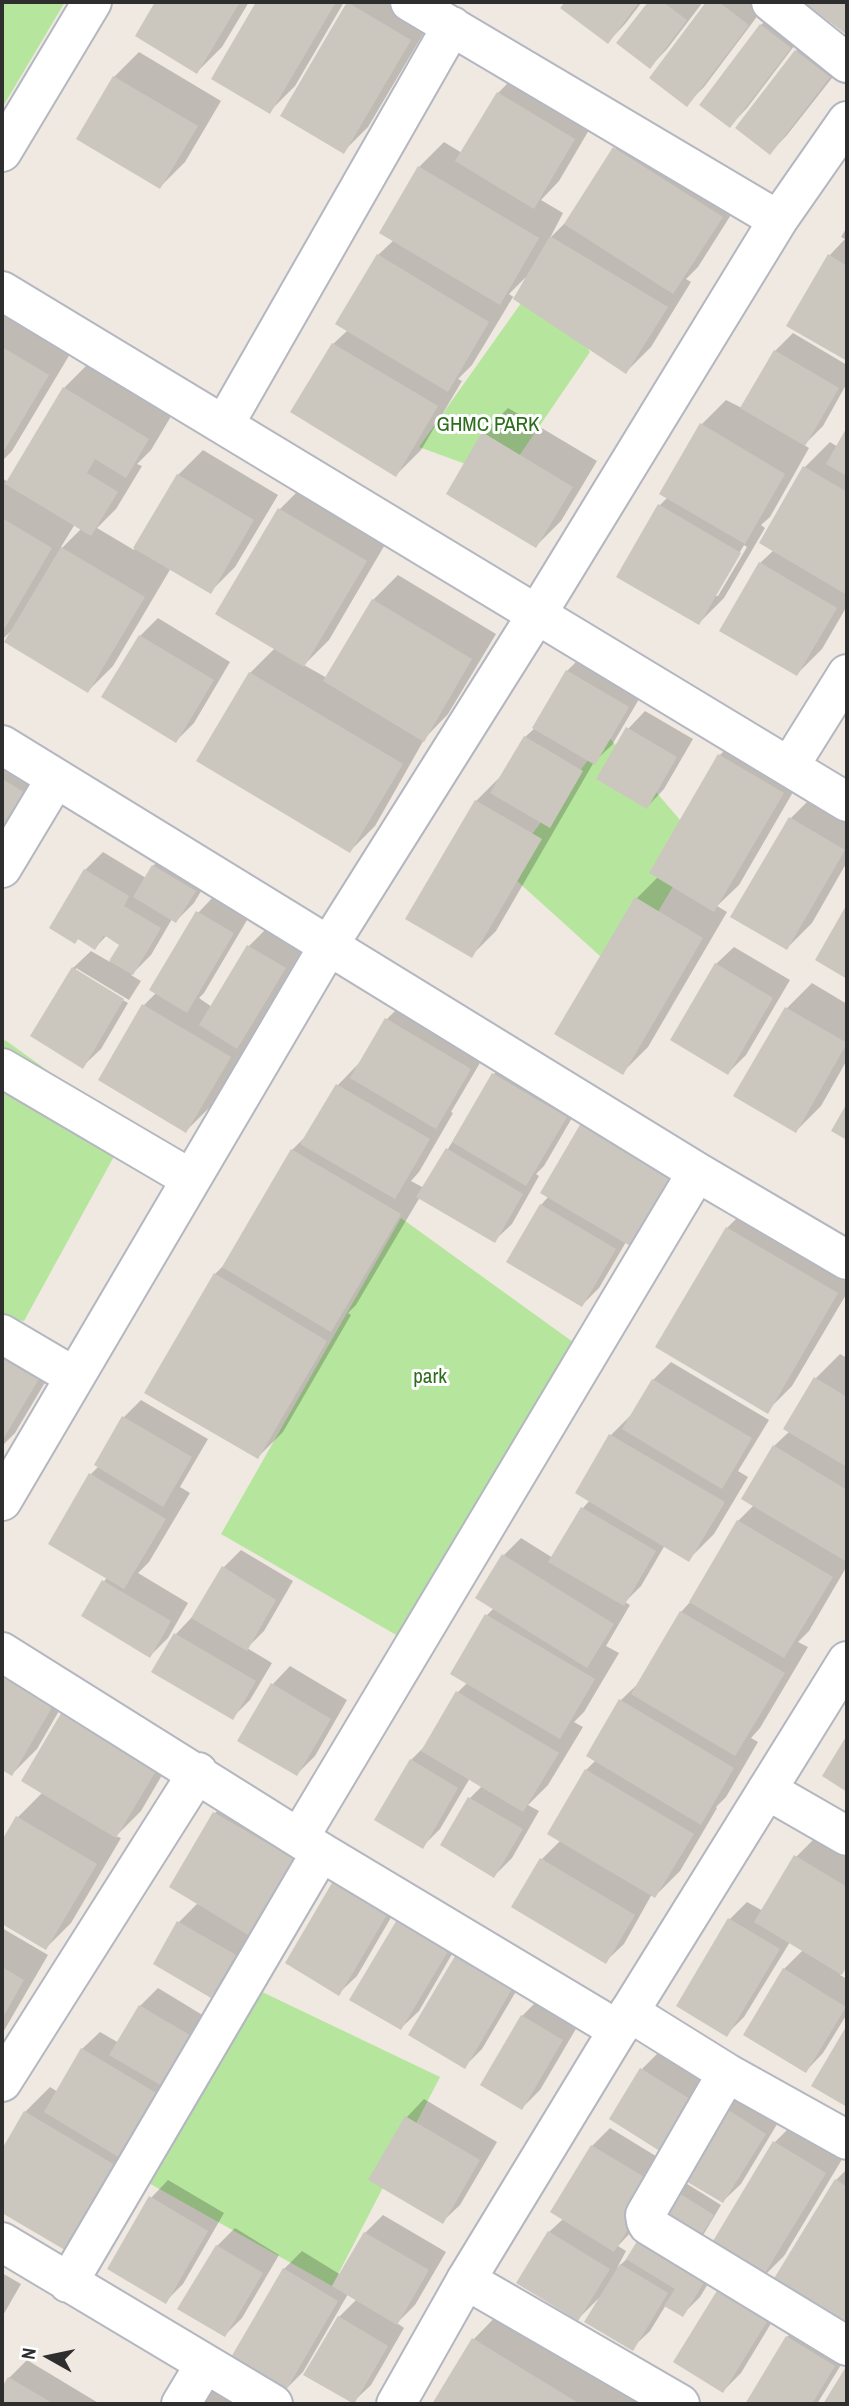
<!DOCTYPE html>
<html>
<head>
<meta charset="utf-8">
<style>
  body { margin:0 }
  #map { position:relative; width:849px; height:2406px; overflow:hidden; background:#efe9e1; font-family:"Archivo Narrow",sans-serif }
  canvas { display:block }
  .frame { position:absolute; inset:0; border:4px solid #2e2e2e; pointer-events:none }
  .north { position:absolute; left:14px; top:2322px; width:70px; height:70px; -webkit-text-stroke:5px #fff; paint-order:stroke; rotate:279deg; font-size:19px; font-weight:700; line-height:28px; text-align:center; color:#2e2e2e }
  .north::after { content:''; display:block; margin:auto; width:24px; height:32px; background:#2e2e2e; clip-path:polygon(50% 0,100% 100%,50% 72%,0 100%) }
</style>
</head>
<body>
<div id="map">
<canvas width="849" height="2406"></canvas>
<div class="frame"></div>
<div class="north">N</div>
</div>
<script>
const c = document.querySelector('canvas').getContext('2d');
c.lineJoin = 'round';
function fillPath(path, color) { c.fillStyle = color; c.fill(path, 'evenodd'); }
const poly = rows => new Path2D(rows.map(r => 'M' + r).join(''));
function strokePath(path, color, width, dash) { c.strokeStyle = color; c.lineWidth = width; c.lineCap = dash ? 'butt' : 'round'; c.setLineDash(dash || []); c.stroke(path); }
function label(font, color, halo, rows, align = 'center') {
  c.font = font + ' "Archivo Narrow",sans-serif'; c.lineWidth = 6; c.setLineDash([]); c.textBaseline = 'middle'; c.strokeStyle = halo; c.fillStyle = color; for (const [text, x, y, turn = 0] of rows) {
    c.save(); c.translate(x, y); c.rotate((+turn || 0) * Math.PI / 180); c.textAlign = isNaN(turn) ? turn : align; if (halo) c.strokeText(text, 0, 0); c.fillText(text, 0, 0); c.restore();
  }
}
fillPath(poly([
  [2,2,65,2,2,108],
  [541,275,590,352,504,478,419,447],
  [607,735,699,842,621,975,505,870],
  [5,1040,129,1129,24,1321,2,1318,2,1045],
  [401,1218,573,1342,398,1636,221,1534],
  [258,1990,440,2077,332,2286,147,2182]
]), '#b6e59e');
fillPath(poly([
  [157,2,249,2,222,47,197,72,137,36],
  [258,2,344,2,295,86,270,111,213,78],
  [350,2,414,2,435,14,368,127,343,152],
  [567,2,642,2,625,24,608,42,562,8],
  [650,2,703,2,667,49,650,67,619,43],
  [708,2,760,2,765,6,704,87,686,105,651,78],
  [779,8,807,29,747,108,730,126,761,25],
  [814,33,847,59,787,135,770,153,738,128,796,51],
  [139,52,221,101,185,162,160,187,114,77],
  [523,68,599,113,559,181,541,200,563,213,550,238,569,219,615,149,640,124,746,191,698,267,686,279,691,282,651,347,626,372,513,297,472,365,458,379,462,381,421,450,396,475,333,344,348,330,378,255,394,240,419,167,444,142,462,153,498,93],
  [526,277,515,298,509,294],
  [847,227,847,359,789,325,829,256,845,239,841,237],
  [2,307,73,349,12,451,2,461],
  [793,333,847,365,847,383,823,426,804,445,809,448,770,517,761,525,765,528,724,598,699,623,660,505,668,497,701,425,726,400,742,408,775,351],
  [744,545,747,547,718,596,714,596],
  [89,363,173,413,151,450,137,464,142,466,116,509,97,528,134,550,178,475,203,450,278,495,235,567,210,592,171,568,113,666,88,691,14,628,2,640,2,478,8,482,64,388],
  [75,524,82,528,62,548,61,547],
  [508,408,597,461,561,521,536,546,483,433],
  [847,430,847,606,822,649,797,674,760,563,774,550,805,467,830,442,838,447],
  [305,484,390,536,329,640,304,665,327,678,373,600,398,575,496,634,448,714,425,738,375,826,350,851,199,760,250,673,275,648,280,509],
  [158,618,230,662,194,723,176,741,140,636],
  [585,653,645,689,612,745,594,762,496,931,471,956,476,801,501,776,525,737,535,728,567,671],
  [645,711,693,739,664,789,647,807,628,729],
  [745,730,807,768,739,885,717,906,727,912,648,1047,623,1072,636,899,658,877,720,755],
  [2,740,60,774,2,850],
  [816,793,847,812,847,862,812,923,787,948,732,916,791,818],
  [171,848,212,873,194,903,176,921,172,919,151,955,131,975,141,981,129,1000,76,968,76,972,128,1003,101,1049,83,1066,73,968,91,951,110,962,121,944,107,935,95,948,85,870,103,852,146,878,153,866],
  [215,895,250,915,204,993,199,998,212,1007,249,946,266,929,302,950,211,1106,186,1131,144,1005,157,992,198,913],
  [734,947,790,980,746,1055,728,1073,716,964],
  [812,983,847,1004,847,1060,821,1106,796,1131,735,1095,787,1008],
  [404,1002,487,1051,451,1112,453,1113,419,1172,411,1181,424,1188,494,1074,511,1057,583,1099,544,1166,536,1174,539,1176,512,1224,494,1241,420,1197,356,1305,348,1313,351,1315,283,1432,258,1457,215,1274,226,1263,292,1150,308,1134,338,1085,362,1060,387,1019],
  [549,1196,626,1242,599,1288,582,1305,541,1205],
  [752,1203,847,1259,847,1293,792,1386,767,1411,727,1228],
  [2,1315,63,1352,15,1433,2,1446],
  [840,1354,847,1358,847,1566,809,1631,798,1642,808,1647,760,1728,751,1738,758,1742,726,1797,716,1807,717,1808,680,1871,655,1896,652,1894,624,1944,606,1961,542,1859,561,1840,586,1770,596,1760,621,1700,641,1681,681,1612,691,1601,738,1521,754,1505,774,1446,790,1431,815,1379],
  [671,1362,769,1420,738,1471,748,1477,714,1534,689,1559,665,1545,641,1586,625,1602,630,1605,606,1646,619,1653,584,1712,574,1722,583,1727,548,1785,528,1805,539,1811,512,1858,494,1876,470,1798,482,1786,470,1778,440,1829,422,1847,411,1760,427,1744,457,1693,467,1683,487,1615,494,1608,503,1556,521,1538,553,1558,583,1508,590,1500,611,1435,634,1412,653,1380],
  [141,1400,208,1439,180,1487,190,1493,149,1562,138,1573,188,1603,168,1638,150,1656,83,1615,107,1577,91,1474,99,1466,124,1417],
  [241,1550,293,1581,264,1631,247,1648,272,1663,250,1700,232,1718,154,1671,176,1634,193,1616,223,1568],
  [2,1633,78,1678,37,1749,12,1774,2,1768],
  [290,1666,347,1700,315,1756,297,1774,240,1740,273,1684],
  [90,1686,182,1741,141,1811,116,1836,121,1838,71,1923,46,1948,2,1922,2,1844,18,1817,43,1792],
  [240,1788,323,1837,229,1979,211,1996,155,1963,179,1922,198,1903,171,1887,215,1813],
  [821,1832,847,1847,847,1967,840,1975,847,1979,847,2014,823,2053,806,2071,784,1969,803,1950,790,1942,744,2017,727,2034,730,1919,747,1902,763,1911,796,1857],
  [355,1859,407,1890,357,1976,339,1993],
  [2,1928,48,1955,2,2034],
  [466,1930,419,2011,401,2028,352,1999],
  [531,1966,482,2049,464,2067,410,2035],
  [158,1988,209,2019,70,2251,2,2211,2,2152,25,2112,50,2087,58,2092,82,2049,100,2032,119,2043,140,2006],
  [540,1998,580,2022,540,2090,522,2108,522,2016],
  [659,2052,714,2086,684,2135,642,2069],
  [741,2090,782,2116,741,2184,723,2201,723,2107],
  [424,2099,497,2142,460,2205,442,2222,370,2179,407,2117],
  [800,2117,847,2151,784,2256,759,2281,723,2259,700,2297,682,2315,666,2305,650,2331,632,2348,600,2297,578,2319,549,2232,563,2219,552,2212,592,2146,610,2128,672,2166,631,2232,618,2246,626,2251,617,2268,631,2255,684,2182,721,2205,702,2237,713,2244,775,2142],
  [847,2169,847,2328,836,2180],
  [168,2180,224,2213,183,2284,165,2302,151,2198],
  [383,2215,446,2252,415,2305,397,2323,404,2328,371,2385,353,2402,339,2317,357,2299,348,2294,303,2372,285,2390,232,2358,284,2269,302,2251,341,2275,365,2233],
  [235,2228,279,2255,242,2318,225,2335,217,2246],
  [2,2273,21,2284,2,2317],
  [737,2273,784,2302,741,2373,723,2391],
  [504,2308,660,2404,434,2404,474,2339],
  [805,2319,847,2355,817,2404,747,2404,787,2337],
  [27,2360,100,2404,2,2404,2,2390,9,2378],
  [222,2376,254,2404,198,2404]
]), '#0003');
fillPath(poly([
  [155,2,240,2,197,74,135,36],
  [256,2,336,2,270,114,211,79],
  [347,2,411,40,344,154,280,116],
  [565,2,639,2,608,44,560,8],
  [648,2,663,2,687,20,650,69,616,43],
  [706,2,719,2,749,25,687,107,649,78],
  [807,2,847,2,847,35,806,4],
  [760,24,791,48,730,128,699,105],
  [795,50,830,77,770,155,735,128],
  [113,76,198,126,160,189,76,139],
  [497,92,575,139,534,209,455,161],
  [613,147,723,217,673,294,564,224],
  [418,166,539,238,500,305,379,233],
  [550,236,668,307,626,374,513,299],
  [377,254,489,322,448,392,335,324],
  [828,254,847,266,847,361,786,326],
  [332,343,438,406,396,477,290,412],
  [2,347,49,375,2,454],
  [774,350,839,388,805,446,740,408],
  [63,387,149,439,126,478,95,459,87,473,118,492,91,536,5,484],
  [700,423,785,474,745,544,659,494],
  [847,427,847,476,826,464],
  [482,432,573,487,536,548,446,494],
  [803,466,847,492,847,595,759,543],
  [177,474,254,520,211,594,133,548],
  [658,504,741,553,699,625,616,577],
  [278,508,367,561,304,667,215,614],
  [2,518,52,548,2,633],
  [61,547,145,597,88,693,4,642],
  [759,562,837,608,797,676,719,631],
  [372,599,472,659,424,742,323,681],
  [139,635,214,680,176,743,101,697],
  [566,670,629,707,595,765,532,728],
  [249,672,403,764,350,853,196,761],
  [626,727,677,757,647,809,596,779],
  [524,736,583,771,550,828,490,793],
  [718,754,784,793,714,912,649,873],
  [2,779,36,799,2,853],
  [475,800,542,839,472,958,405,919],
  [789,817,845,850,787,950,730,917],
  [152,865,196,891,176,923,133,897],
  [84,869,129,896,124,906,161,928,133,975,109,961,119,945,104,935,95,950,78,939,75,944,49,928],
  [635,897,703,938,623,1075,554,1034],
  [847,904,847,979,815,960],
  [196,911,234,933,187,1013,149,990],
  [247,945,286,968,237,1049,199,1025],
  [715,963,773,998,728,1075,670,1040],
  [72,967,124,999,83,1069,30,1036],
  [142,1004,231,1057,186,1133,98,1080],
  [785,1007,847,1043,796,1133,733,1096],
  [385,1018,471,1069,436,1129,350,1078],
  [492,1073,567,1117,526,1186,452,1142],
  [336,1084,430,1139,395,1199,300,1144],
  [847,1103,847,1140,831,1131],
  [581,1123,673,1177,632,1247,540,1193],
  [446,1148,523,1194,495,1243,416,1197],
  [291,1149,401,1214,331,1332,222,1267],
  [540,1204,616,1249,582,1307,506,1262],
  [726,1227,838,1293,768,1414,655,1347],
  [214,1273,327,1341,258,1459,144,1393],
  [2,1355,40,1377,2,1441],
  [814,1377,847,1397,847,1467,783,1429],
  [652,1379,752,1438,722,1489,622,1429],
  [122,1416,192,1457,163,1507,94,1465],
  [609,1434,725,1502,689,1562,575,1493],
  [773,1445,847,1490,847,1562,741,1499],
  [89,1473,166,1519,124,1589,48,1544],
  [581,1507,656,1551,624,1606,548,1562],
  [737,1520,833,1577,784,1658,689,1602],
  [502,1554,614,1624,587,1668,475,1598],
  [222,1566,276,1600,247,1651,191,1618],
  [102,1580,171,1621,150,1658,81,1616],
  [680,1611,785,1673,735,1756,631,1694],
  [485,1614,595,1679,560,1739,450,1674],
  [174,1633,256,1681,233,1720,151,1672],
  [2,1672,54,1704,12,1776,2,1770],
  [271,1683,331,1719,297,1776,237,1741],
  [456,1691,559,1753,523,1812,421,1751],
  [619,1699,734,1768,701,1825,586,1756],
  [63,1710,159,1766,116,1838,21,1781],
  [847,1735,847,1792,822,1776],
  [410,1759,458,1788,423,1849,374,1820],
  [585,1769,694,1834,655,1898,547,1834],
  [468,1797,523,1829,494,1878,440,1845],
  [213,1812,300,1862,255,1939,169,1887],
  [16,1816,97,1864,46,1950,2,1924,2,1840],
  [794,1855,847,1887,847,1966,842,1975,754,1922],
  [540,1858,635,1915,606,1964,511,1907],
  [336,1876,391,1908,339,1996,285,1963],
  [398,1918,450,1948,401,2030,349,2000],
  [728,1918,780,1949,727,2037,676,2006],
  [177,1921,236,1955,211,1998,153,1964],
  [458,1951,515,1984,465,2069,408,2035],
  [2,1967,24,1980,2,2019],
  [783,1968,846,2007,806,2073,743,2035],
  [139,2005,193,2037,164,2087,109,2055],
  [521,2015,563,2040,522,2110,480,2085],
  [847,2025,847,2107,811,2086],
  [81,2048,163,2097,125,2161,44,2112],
  [640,2068,698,2104,666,2155,609,2119],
  [722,2106,766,2134,723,2203,679,2177],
  [24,2111,120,2168,70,2253,2,2213,2,2149],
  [405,2116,480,2160,443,2224,368,2180],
  [773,2141,826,2173,759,2283,707,2251],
  [591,2145,656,2184,614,2252,550,2212],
  [835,2179,847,2187,847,2330,770,2285],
  [674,2190,714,2215,694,2247,654,2222],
  [149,2196,208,2231,166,2304,107,2269],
  [644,2230,711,2271,683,2317,664,2306,675,2289,626,2259],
  [548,2231,610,2269,578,2321,516,2283],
  [364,2232,429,2270,397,2325,332,2286],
  [216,2245,263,2273,225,2337,177,2309],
  [620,2264,668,2293,633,2351,584,2322],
  [283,2268,338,2301,285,2392,230,2359],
  [718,2289,768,2320,723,2393,673,2362],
  [338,2316,388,2346,354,2404,303,2375],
  [786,2336,835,2366,812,2404,745,2404],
  [472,2338,580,2404,432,2404],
  [847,2365,847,2404,823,2404],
  [8,2377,54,2404,2,2404,2,2387]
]), '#cbc7bf');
const minor = poly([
  [410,2,778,220],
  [771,2,847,63],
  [2,152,92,2],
  [2,291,847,802],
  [224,425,452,26],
  [2,745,697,1172,847,1260],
  [789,767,847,674],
  [2,868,56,778],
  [2,1068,191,1179],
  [2,1334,75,1377],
  [2,1501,329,945,537,614,778,220,847,121],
  [2,1652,321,1852,618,2030],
  [767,1790,847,1836],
  [299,1838,697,1172],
  [629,2012,727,2073,847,2140],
  [727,2073,645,2215,646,2221,648,2225,847,2346],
  [2,2082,198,1772],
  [2,2242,273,2404],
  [466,2280,680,2404],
  [68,2283,321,1852],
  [181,2404,205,2364]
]);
const tertiary = poly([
  [396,2404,466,2280,618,2030,847,1661]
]);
strokePath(minor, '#b4b7c1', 42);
strokePath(tertiary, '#b4b7c1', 42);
strokePath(minor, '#fff', 38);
strokePath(tertiary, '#fff', 38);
label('21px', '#2c6e1b', '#fff', [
  ["GHMC PARK",488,425],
  ["park",430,1377]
]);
</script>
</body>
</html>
